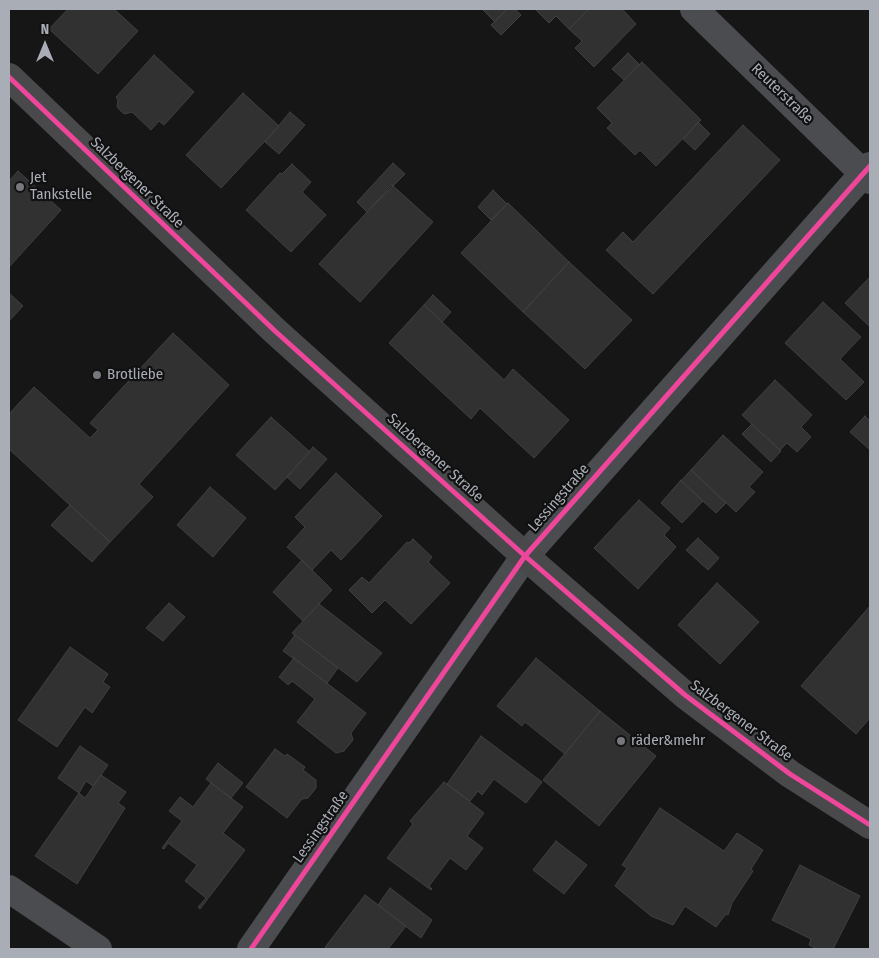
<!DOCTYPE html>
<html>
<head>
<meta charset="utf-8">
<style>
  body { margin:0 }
  #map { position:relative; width:879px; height:958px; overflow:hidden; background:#161617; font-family:"Fira Sans Condensed",sans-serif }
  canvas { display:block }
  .frame { position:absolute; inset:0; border:10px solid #a9adb6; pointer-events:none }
  .north { position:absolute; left:20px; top:20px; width:50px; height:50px; -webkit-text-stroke:4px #111112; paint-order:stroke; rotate:0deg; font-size:14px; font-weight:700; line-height:20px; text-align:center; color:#a9adb6 }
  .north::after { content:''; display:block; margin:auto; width:18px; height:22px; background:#a9adb6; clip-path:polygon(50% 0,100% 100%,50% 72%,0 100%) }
</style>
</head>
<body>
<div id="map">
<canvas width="879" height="958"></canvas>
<div class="frame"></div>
<div class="north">N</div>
</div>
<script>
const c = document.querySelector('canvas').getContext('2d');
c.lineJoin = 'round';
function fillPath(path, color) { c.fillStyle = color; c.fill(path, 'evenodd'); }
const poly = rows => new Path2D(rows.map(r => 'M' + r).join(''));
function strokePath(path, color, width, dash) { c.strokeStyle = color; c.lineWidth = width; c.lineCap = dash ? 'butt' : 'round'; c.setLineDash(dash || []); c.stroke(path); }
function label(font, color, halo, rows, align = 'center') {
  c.font = font + ' "Fira Sans Condensed",sans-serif'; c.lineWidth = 4.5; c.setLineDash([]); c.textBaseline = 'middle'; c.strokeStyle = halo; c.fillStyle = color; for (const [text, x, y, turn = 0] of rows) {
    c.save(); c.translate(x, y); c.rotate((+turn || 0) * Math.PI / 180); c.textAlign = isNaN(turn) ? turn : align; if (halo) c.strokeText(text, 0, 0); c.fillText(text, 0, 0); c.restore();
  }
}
const building = poly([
  [68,9,114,9,138,31,98,74,49,29,68,9],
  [482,9,507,9,495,22,482,9],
  [507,9,515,9,521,15,501,35,491,25,507,9],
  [535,9,589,9,569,29,556,16,549,23,535,9],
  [589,9,622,9,636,24,594,67,575,48,582,41,569,29,589,9],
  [628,53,639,64,624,80,612,69,628,53],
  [154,55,194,92,164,125,159,121,151,130,132,112,124,114,117,107,118,100,116,97,154,55],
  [642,62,701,120,656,166,640,150,635,155,607,128,612,123,597,108,642,62],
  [243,93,279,126,221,188,186,155,243,93],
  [290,112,305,125,279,154,265,142,290,112],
  [698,122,710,134,695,150,683,139,698,122],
  [743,125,780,160,653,294,606,250,623,232,633,242,743,125],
  [393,163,405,174,367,212,357,202,393,163],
  [292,164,311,182,302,192,326,215,291,252,246,210,280,173,282,174,292,164],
  [18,171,61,210,9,267,9,181,18,171],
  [392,185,433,222,360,302,319,264,392,185],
  [493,190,507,204,491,220,478,207,493,190],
  [508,203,569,262,523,312,461,253,508,203],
  [569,262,632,320,585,369,523,312,569,262],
  [870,277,870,327,845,303,870,277],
  [9,293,23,306,9,321,9,293],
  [433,295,451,312,442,322,424,305,433,295],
  [823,302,861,337,840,359,864,382,846,400,785,343,823,302],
  [424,305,504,380,513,369,569,420,534,458,480,408,471,419,389,343,424,305],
  [173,333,229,385,139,484,153,497,110,542,9,449,9,414,34,387,90,438,98,430,90,423,173,333],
  [775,380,812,415,801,427,811,437,797,452,787,443,780,450,742,415,775,380],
  [865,416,870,421,870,450,850,432,865,416],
  [271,417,310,452,275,490,236,455,271,417],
  [752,424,781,451,771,462,742,434,752,424],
  [723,435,763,472,749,487,755,492,736,512,691,470,723,435],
  [313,447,327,459,300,489,287,477,313,447],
  [691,470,726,503,716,513,681,481,691,470],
  [336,473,382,516,341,560,331,550,312,570,287,547,305,527,295,517,336,473],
  [681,480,703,501,682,523,661,503,681,480],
  [210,487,246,518,213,557,177,525,210,487],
  [639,500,670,528,664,535,676,547,638,589,594,548,639,500],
  [70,505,110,542,92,562,51,525,70,505],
  [698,538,719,558,708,570,686,550,698,538],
  [413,539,432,557,428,562,450,583,411,624,385,600,372,613,349,590,362,577,369,583,407,542,409,543,413,539],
  [302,560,332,590,303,621,273,592,302,560],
  [717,583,759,622,720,664,678,625,717,583],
  [169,603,185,617,163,641,146,628,169,603],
  [319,604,382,653,357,682,292,633,319,604],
  [870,606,870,718,856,734,801,686,870,606],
  [295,635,338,668,327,683,283,651,295,635],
  [70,647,108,674,103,682,110,687,92,713,85,707,57,747,18,720,70,647],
  [294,658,366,713,351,733,353,740,344,751,336,753,297,722,315,699,292,681,288,685,279,677,294,658],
  [536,658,600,711,565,754,525,722,522,726,497,706,536,658],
  [600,711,656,756,599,826,543,780,600,711],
  [481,736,542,782,526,803,494,779,482,795,478,791,470,801,447,784,481,736],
  [80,746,108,765,93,786,86,781,79,793,58,778,80,746],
  [275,749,285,756,287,754,305,767,303,770,316,780,316,788,308,798,302,799,287,818,246,787,275,749],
  [218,763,243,783,231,798,206,779,218,763],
  [101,775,126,792,118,803,125,808,77,884,35,856,79,793,85,798,101,775],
  [444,782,484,813,467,836,483,848,466,870,450,858,429,886,432,889,431,890,387,858,413,824,410,821,444,782],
  [211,783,243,807,223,833,245,850,200,909,198,907,206,898,185,881,197,865,168,843,164,849,162,848,182,821,169,811,180,797,193,807,211,783],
  [660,808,724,851,737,833,763,850,751,869,753,871,732,903,728,915,726,914,716,927,685,906,673,925,651,916,615,886,627,868,622,865,660,808],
  [556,841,587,865,564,894,533,870,556,841],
  [800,865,860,896,833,949,817,949,809,945,811,939,772,920,800,865],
  [390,888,432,920,421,938,378,905,390,888],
  [365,895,406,926,388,949,325,949,326,946,365,895]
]);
fillPath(building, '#313132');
strokePath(building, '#3f4043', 1);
strokePath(poly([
  [694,9,870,180],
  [9,889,98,949],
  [251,949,525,556,870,166]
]), '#4b4c4f', 28);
strokePath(poly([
  [9,77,275,331,525,556,685,695,790,774,870,825]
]), '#49494b', 28);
strokePath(poly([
  [9,77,275,331,525,556,685,695,790,774,870,825],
  [251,949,525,556,870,166]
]), '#ed469a', 5);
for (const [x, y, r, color] of [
  [20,187,5,"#76787e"],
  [97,375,5,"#76787e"],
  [621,741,5,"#76787e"]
]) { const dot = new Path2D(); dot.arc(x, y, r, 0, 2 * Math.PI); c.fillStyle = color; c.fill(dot); strokePath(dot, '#111112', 2); }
label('15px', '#a9adb6', '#111112', [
  ["Reuterstraße",782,94,44],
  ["Salzbergener Straße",137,183,44],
  ["Salzbergener Straße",435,458,42],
  ["Lessingstraße",559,498,-49],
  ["Salzbergener Straße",741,721,37],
  ["Lessingstraße",321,827,-55]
]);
label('15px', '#a9adb6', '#111112', [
  ["Jet",30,178],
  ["Tankstelle",30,195],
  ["Brotliebe",107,375],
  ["räder&mehr",631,741]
], 'left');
</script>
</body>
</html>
